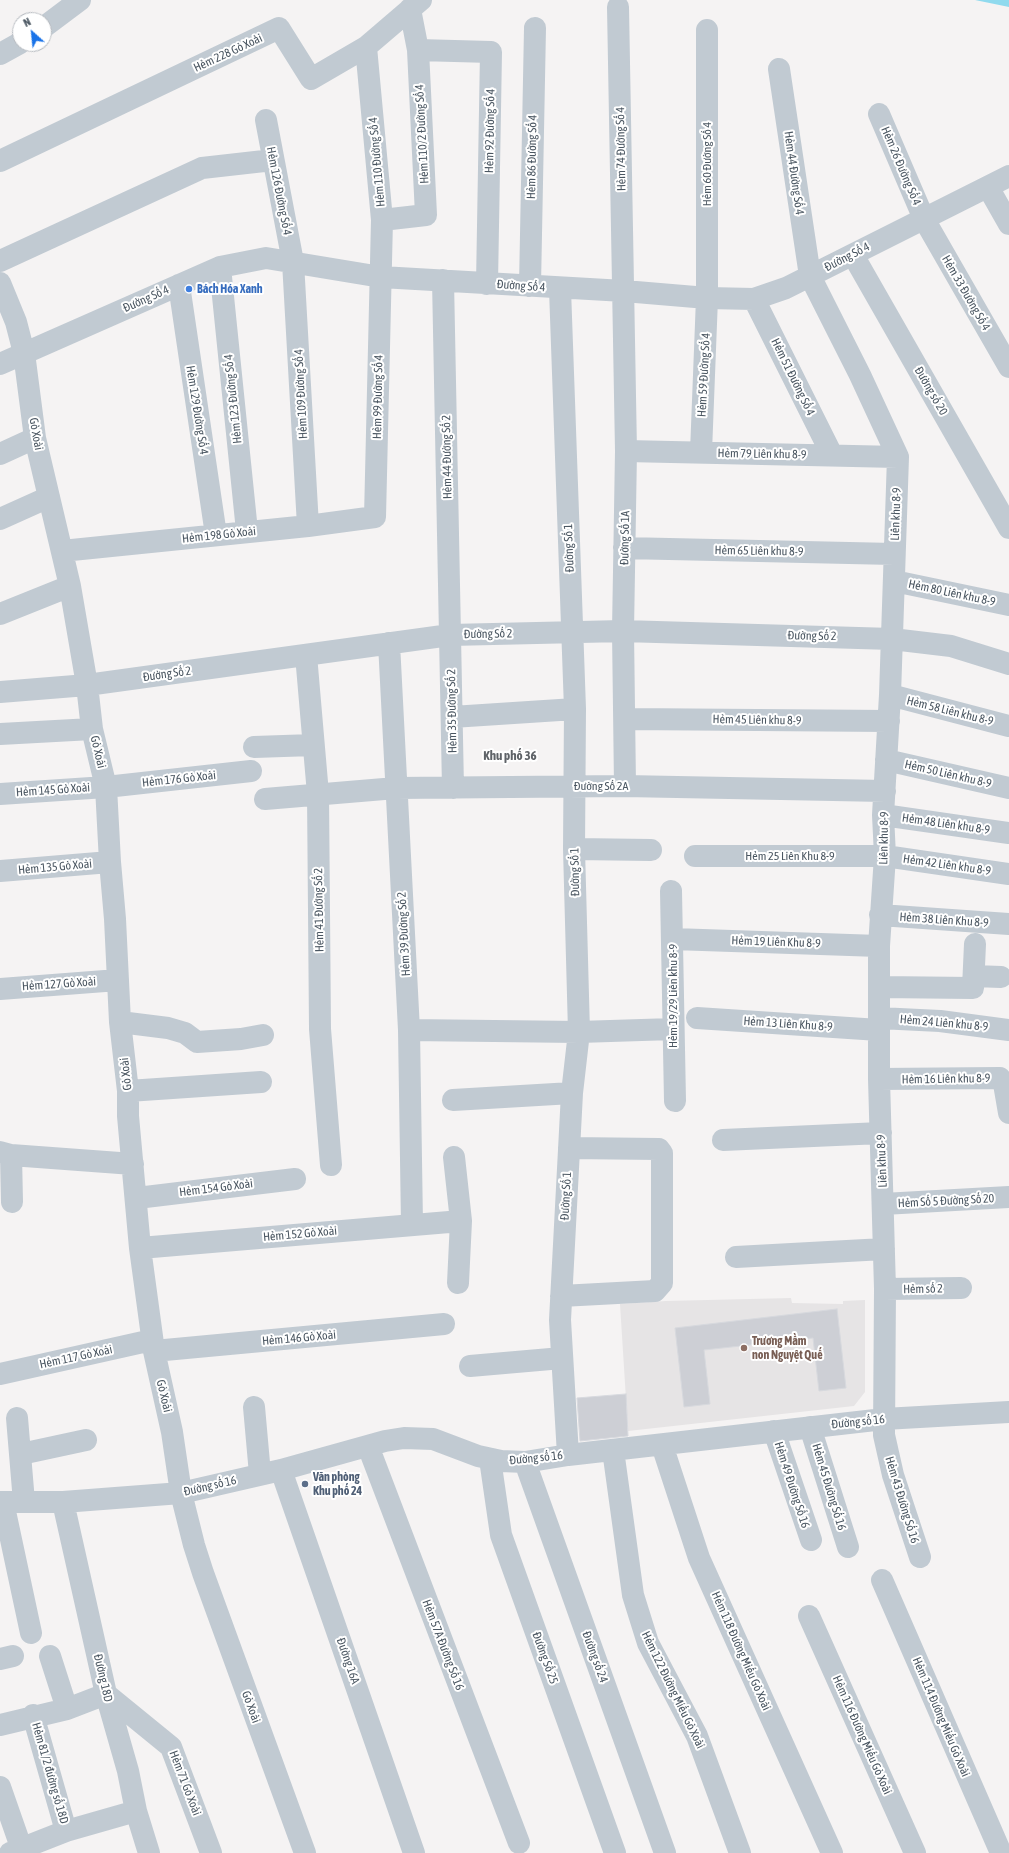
<!DOCTYPE html>
<html>
<head>
<meta charset="utf-8">
<style>
  body { margin:0 }
  #map { position:relative; width:1009px; height:1853px; overflow:hidden; background:#f5f3f3; font-family:"Asap Condensed",sans-serif }
  canvas { display:block }
  .north { position:absolute; left:12px; top:12px; width:40px; height:40px; box-sizing:border-box; background:#fff; border:1px solid #b7bbc0; border-radius:50%; rotate:333deg; font-size:11px; font-weight:700; line-height:16px; text-align:center; color:#4a5661 }
  .north::after { content:''; display:block; margin:auto; width:14px; height:18px; background:#1a73e8; clip-path:polygon(50% 0,100% 100%,50% 72%,0 100%) }
</style>
</head>
<body>
<div id="map">
<canvas width="1009" height="1853"></canvas>
<div class="north">N</div>
</div>
<script>
const c = document.querySelector('canvas').getContext('2d');
c.lineJoin = 'round';
function fillPath(path, color) { c.fillStyle = color; c.fill(path, 'evenodd'); }
const poly = rows => new Path2D(rows.map(r => 'M' + r).join(''));
function strokePath(path, color, width, dash) { c.strokeStyle = color; c.lineWidth = width; c.lineCap = dash ? 'butt' : 'round'; c.setLineDash(dash || []); c.stroke(path); }
function label(font, color, halo, rows, align = 'center') {
  c.font = font + ' "Asap Condensed",sans-serif'; c.lineWidth = 4; c.setLineDash([]); c.textBaseline = 'middle'; c.strokeStyle = halo; c.fillStyle = color; for (const [text, x, y, turn = 0] of rows) {
    c.save(); c.translate(x, y); c.rotate((+turn || 0) * Math.PI / 180); c.textAlign = isNaN(turn) ? turn : align; if (halo) c.strokeText(text, 0, 0); c.fillText(text, 0, 0); c.restore();
  }
}
fillPath(poly([
  [791,1298,792,1303,843,1304,843,1301,865,1300,865,1392,854,1406,628,1431,620,1304,666,1301]
]), '#e6e4e5');
fillPath(poly([
  [975,0,1009,0,1009,7]
]), '#90daee');
const building = poly([
  [837,1309,846,1388,819,1391,813,1338,704,1350,710,1404,684,1407,675,1328,837,1309],
  [626,1394,628,1436,580,1441,577,1398,626,1394]
]);
fillPath(building, '#cdcfd5');
strokePath(building, '#d7d9de', 1);
strokePath(poly([
  [618,7,626,451,623,631,625,786],
  [44,27,80,0],
  [418,50,491,52,487,284],
  [0,54,20,43],
  [779,69,810,276,860,375,898,457,890,695,883,815,885,856,879,946,879,1079,885,1289,884,1435,893,1475,920,1557],
  [879,114,924,219,1009,367],
  [266,120,293,262,308,526],
  [0,161,279,28,311,79,366,47,421,0],
  [988,187,1009,224],
  [382,220,426,215,418,50,410,9],
  [853,255,1009,528],
  [0,261,202,168,273,160],
  [220,267,247,531],
  [443,280,453,788],
  [0,283,16,322,24,353,35,438,70,586,87,685,92,729,106,787,110,862,115,919,120,1022,128,1091,128,1116,140,1248,154,1351,172,1432,181,1493,194,1545,203,1573,305,1853],
  [179,285,216,535],
  [530,286,535,28],
  [560,289,575,709,574,849,579,1032,572,1093,560,1320,568,1455],
  [754,299,832,455],
  [0,364,220,267,266,258,381,277,624,291,707,298,754,299,786,288,1009,176],
  [626,451,898,457],
  [701,452,707,298,707,30],
  [0,454,35,438],
  [0,519,49,497],
  [624,548,894,554],
  [62,551,308,526,375,517,382,220,366,47],
  [894,581,1009,605],
  [0,614,70,586],
  [389,643,409,1030,412,1224],
  [306,655,318,794,320,1029,331,1165],
  [0,692,87,685,450,635,623,631,892,639,951,646,1009,664],
  [890,695,1009,726],
  [452,717,575,709],
  [626,719,889,721],
  [0,734,92,729],
  [254,747,313,745],
  [886,760,1009,788],
  [0,794,106,787,251,771],
  [265,799,396,788,625,786,885,791],
  [883,815,1009,833],
  [574,849,651,850],
  [695,856,885,856,1009,874],
  [0,871,110,862],
  [671,891,675,1101],
  [880,915,1009,924],
  [673,939,879,946],
  [974,976,1001,977],
  [879,987,973,988,975,944],
  [0,989,118,980],
  [697,1018,879,1030],
  [879,1018,940,1021,1009,1030],
  [120,1022,168,1028,185,1033,197,1042,241,1039,263,1035],
  [409,1030,579,1032,673,1029],
  [879,1079,1000,1078,1004,1084,1009,1113],
  [128,1091,261,1082],
  [453,1100,572,1093],
  [723,1140,881,1133],
  [0,1152,11,1155,133,1164],
  [11,1155,12,1202],
  [454,1157,461,1221,458,1283],
  [137,1198,295,1179],
  [883,1204,1009,1197],
  [140,1248,461,1221],
  [736,1257,884,1249],
  [885,1289,961,1288],
  [561,1296,655,1291,662,1283,662,1153,659,1149,569,1148],
  [154,1351,444,1324],
  [470,1366,562,1358],
  [0,1374,152,1340],
  [254,1407,260,1474],
  [17,1418,24,1502],
  [810,1427,848,1547],
  [774,1431,811,1540],
  [662,1445,699,1558,832,1853],
  [368,1446,519,1843],
  [613,1450,633,1595,648,1643,697,1736,740,1853],
  [21,1454,86,1440],
  [490,1459,501,1535,615,1853],
  [525,1462,665,1853],
  [281,1470,414,1853],
  [0,1502,63,1502,181,1493,281,1470,385,1441,404,1438,433,1439,478,1456,501,1461,525,1462,568,1455,884,1419,1009,1412],
  [3,1502,31,1633],
  [63,1502,106,1694,128,1771,136,1811,149,1853],
  [882,1580,1001,1853],
  [809,1616,915,1853],
  [50,1656,67,1709],
  [0,1659,13,1656],
  [33,1715,66,1831],
  [0,1725,67,1709,106,1694,171,1747,211,1853],
  [0,1787,22,1850],
  [10,1853,66,1831,136,1811]
]), '#c1cad2', 22);
for (const [x, y, r, color] of [
  [189,289,4,"#3f7fe0"],
  [744,1348,4,"#8d6e63"],
  [305,1484,4,"#5c6f8a"]
]) { const dot = new Path2D(); dot.arc(x, y, r, 0, 2 * Math.PI); c.fillStyle = color; c.fill(dot); strokePath(dot, '#fff', 1.5); }
label('12px', '#4a5661', '#fff', [
  ["Hẻm 228 Gò Xoài",228,53,-25],
  ["Hẻm 92 Đường Số 4",490,131,-89],
  ["Hẻm 110/2 Đường Số 4",422,134,-93],
  ["Hẻm 74 Đường Số 4",621,149,-91],
  ["Hẻm 86 Đường Số 4",532,157,-89],
  ["Hẻm 110 Đường Số 4",377,162,-95],
  ["Hẻm 60 Đường Số 4",707,164,-90],
  ["Hẻm 26 Đường Số 4",901,166,67],
  ["Hẻm 44 Đường Số 4",794,173,82],
  ["Hẻm 126 Đường Số 4",279,191,79],
  ["Đường Số 4",847,257,-27],
  ["Đường Số 4",521,286,4],
  ["Hẻm 33 Đường Số 4",966,293,60],
  ["Đường Số 4",146,299,-24],
  ["Hẻm 59 Đường Số 4",704,375,-87],
  ["Hẻm 51 Đường Số 4",793,377,64],
  ["Đường số 20",931,391,60],
  ["Hẻm 109 Đường Số 4",301,394,-93],
  ["Hẻm 99 Đường Số 4",378,397,-89],
  ["Hẻm 123 Đường Số 4",233,399,-96],
  ["Hẻm 129 Đường Số 4",197,410,81],
  ["Gò Xoài",36,434,80],
  ["Hẻm 79 Liên khu 8-9",762,454,1],
  ["Hẻm 44 Đường Số 2",447,457,-91],
  ["Liên khu 8-9",896,514,-88],
  ["Hẻm 198 Gò Xoài",219,535,-6],
  ["Đường Số 1A",625,538,-89],
  ["Đường Số 1",569,548,-92],
  ["Hẻm 65 Liên khu 8-9",759,551,1],
  ["Hẻm 80 Liên khu 8-9",952,593,12],
  ["Đường Số 2",488,634,-1],
  ["Đường Số 2",812,636,1],
  ["Đường Số 2",167,674,-8],
  ["Hẻm 35 Đường Số 2",452,711,-91],
  ["Hẻm 58 Liên khu 8-9",950,711,14],
  ["Hẻm 45 Liên khu 8-9",757,720,1],
  ["Gò Xoài",98,752,77],
  ["Hẻm 50 Liên khu 8-9",948,774,13],
  ["Hẻm 176 Gò Xoài",179,779,-6],
  ["Đường Số 2A",601,786],
  ["Hẻm 145 Gò Xoài",53,790,-4],
  ["Hẻm 48 Liên khu 8-9",946,824,8],
  ["Liên khu 8-9",884,838,-89],
  ["Hẻm 25 Liên Khu 8-9",790,856],
  ["Hẻm 42 Liên khu 8-9",947,865,8],
  ["Hẻm 135 Gò Xoài",55,867,-5],
  ["Đường Số 1",575,872,-91],
  ["Hẻm 41 Đường Số 2",319,910,-91],
  ["Hẻm 38 Liên Khu 8-9",944,920,4],
  ["Hẻm 39 Đường Số 2",404,934,-93],
  ["Hẻm 19 Liên Khu 8-9",776,942,2],
  ["Hẻm 127 Gò Xoài",59,984,-4],
  ["Hẻm 19/29 Liên khu 8-9",673,996,-90],
  ["Hẻm 24 Liên khu 8-9",944,1023,5],
  ["Hẻm 13 Liên Khu 8-9",788,1024,4],
  ["Gò Xoài",126,1074,-96],
  ["Hẻm 16 Liên khu 8-9",946,1079,-1],
  ["Liên khu 8-9",882,1161,-92],
  ["Hẻm 154 Gò Xoài",216,1188,-7],
  ["Đường Số 1",566,1196,-87],
  ["Hẻm Số 5 Đường Số 20",946,1201,-3],
  ["Hẻm 152 Gò Xoài",300,1234,-5],
  ["Hẻm số 2",923,1289,-1],
  ["Hẻm 146 Gò Xoài",299,1338,-5],
  ["Hẻm 117 Gò Xoài",76,1357,-12],
  ["Gò Xoài",164,1396,77],
  ["Đường số 16",858,1422,-6],
  ["Đường số 16",536,1458,-6],
  ["Hẻm 49 Đường Số 16",792,1485,72],
  ["Đường số 16",210,1486,-13],
  ["Hẻm 45 Đường Số 16",829,1487,73],
  ["Hẻm 43 Đường Số 16",902,1500,73],
  ["Hẻm 57A Đường Số 16",443,1645,69],
  ["Hẻm 118 Đường Miếu Gò Xoài",741,1651,66],
  ["Đường số 24",595,1657,70],
  ["Đường Số 25",545,1658,70],
  ["Đường 16A",348,1661,71],
  ["Đường 18D",103,1678,77],
  ["Hẻm 122 Đường Miếu Gò Xoài",673,1690,64],
  ["Gò Xoài",251,1707,70],
  ["Hẻm 114 Đường Miếu Gò Xoài",941,1717,67],
  ["Hẻm 116 Đường Miếu Gò Xoài",862,1735,66],
  ["Hẻm 81/2 đường số 18D",50,1773,74],
  ["Hẻm 71 Gò Xoài",185,1783,69]
]);
label('bold 12px', '#366cbe', '#fff', [
  ["Bách Hóa Xanh",197,289]
], 'left');
label('bold 12px', '#785e54', '#fff', [
  ["Trương Mầm",752,1341],
  ["non Nguyệt Quế",752,1355]
], 'left');
label('bold 12px', '#4e5e75', '#fff', [
  ["Văn phòng",313,1477],
  ["Khu phố 24",313,1491]
], 'left');
label('bold 13px', '#5f6368', '#fff', [
  ["Khu phố 36",510,756]
]);
</script>
</body>
</html>
